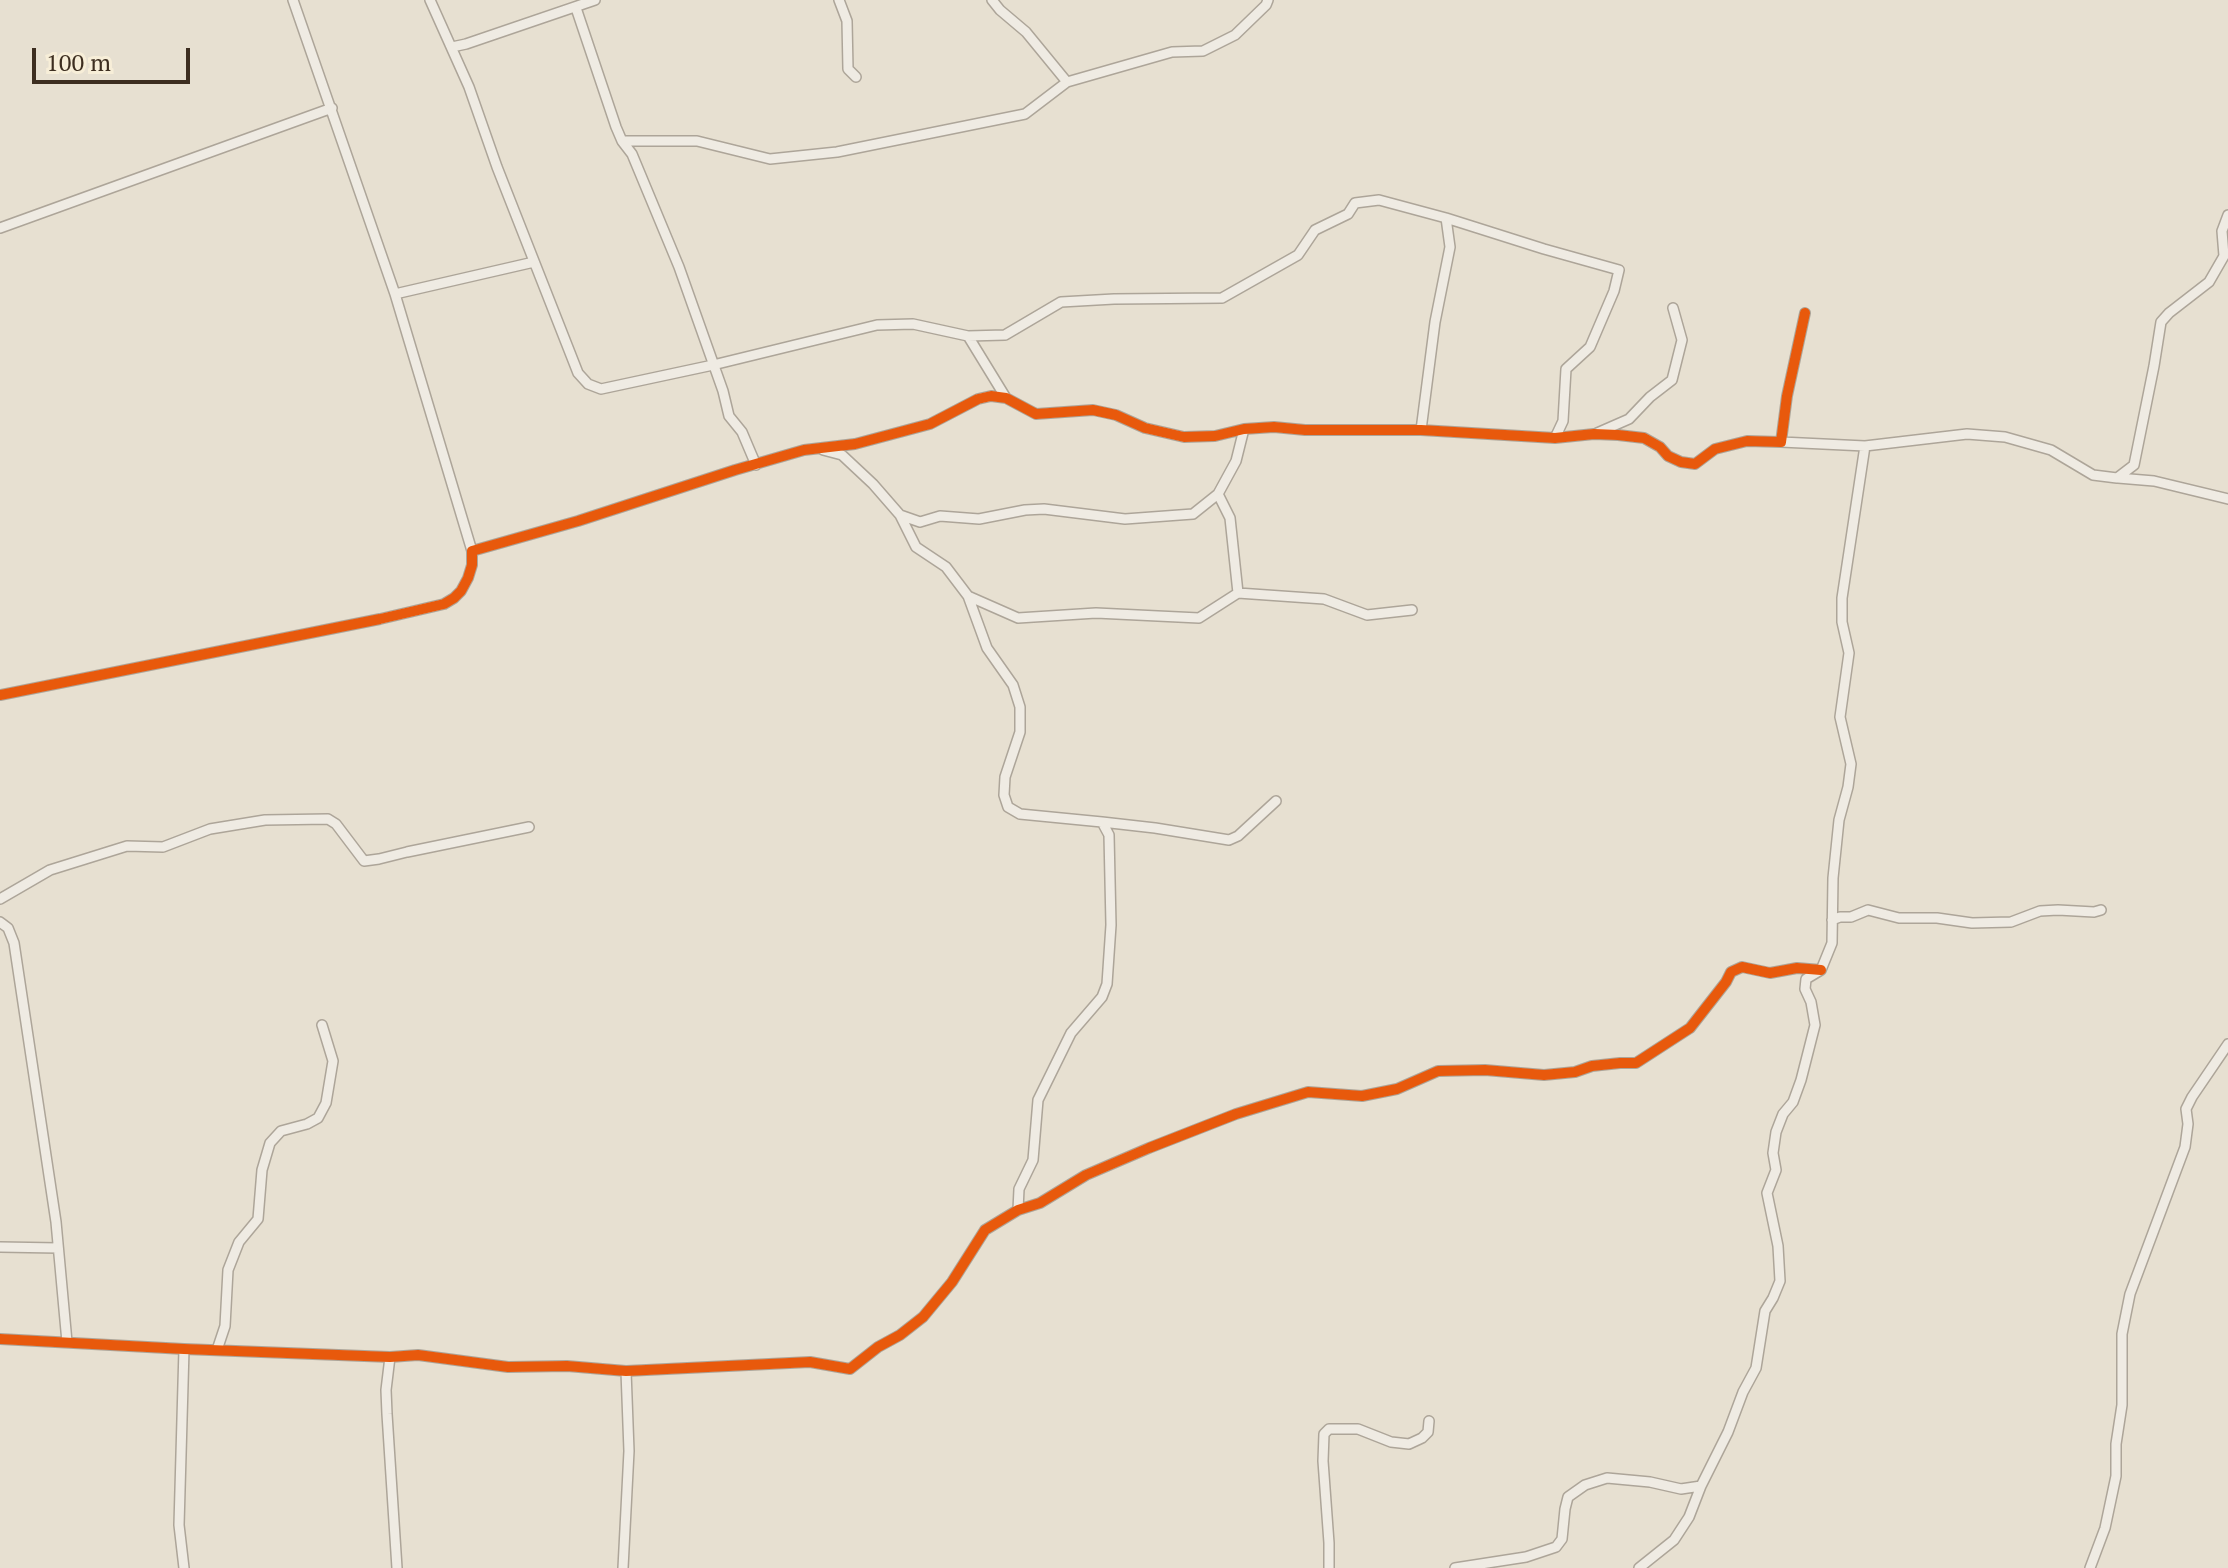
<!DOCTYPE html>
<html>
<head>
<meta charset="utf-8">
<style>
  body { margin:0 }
  #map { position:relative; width:2228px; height:1568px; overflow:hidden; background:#e7e0d1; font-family:"PT Serif",serif }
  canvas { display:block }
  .scale { position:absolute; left:32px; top:48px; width:158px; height:36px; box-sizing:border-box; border:4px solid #3d2e20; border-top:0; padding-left:10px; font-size:24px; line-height:28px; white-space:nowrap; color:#3d2e20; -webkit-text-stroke:6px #f7eed8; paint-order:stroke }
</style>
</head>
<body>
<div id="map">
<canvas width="2228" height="1568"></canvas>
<div class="scale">100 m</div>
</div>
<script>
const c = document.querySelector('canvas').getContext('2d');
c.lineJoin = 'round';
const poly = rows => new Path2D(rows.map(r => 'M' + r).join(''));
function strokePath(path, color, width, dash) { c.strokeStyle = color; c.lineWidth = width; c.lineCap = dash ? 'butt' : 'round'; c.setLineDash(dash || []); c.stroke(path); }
const street = poly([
  [293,0,395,294,472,551],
  [430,0,469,87,497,167,578,373,588,384,601,389,713,365,877,325,913,324,968,336,1006,398],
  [839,0,847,21,848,69,856,77],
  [992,0,1000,10,1026,32,1067,82],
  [576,8,616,127,622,141,632,154,679,267,723,391,729,416,742,432,756,465],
  [452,47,466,44,595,0],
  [622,141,697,141,770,159,837,152,1025,114,1067,82,1172,52,1203,51,1235,35,1266,5,1268,0],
  [1446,218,1544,249,1619,270,1614,291,1590,347,1566,369,1563,421,1555,438],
  [0,228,332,108],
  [395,294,534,262],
  [968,336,1005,335,1061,302,1114,299,1222,298,1298,255,1315,230,1348,214,1355,203,1379,200,1446,218,1450,247,1435,322,1421,430],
  [1597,433,1629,419,1650,397,1672,380,1682,340,1673,308],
  [1781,442,1865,446,1967,434,2005,437,2051,450,2093,475,2117,478,2134,465,2154,366,2161,322,2169,313,2209,282,2224,256,2222,231,2228,215],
  [823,450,842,455,873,484,900,515,916,547,946,567,968,596,987,648,1013,685,1020,707,1020,732,1005,777,1004,795,1008,807,1020,814,1102,822,1109,835,1111,925,1107,984,1102,997,1071,1033,1038,1100,1033,1160,1019,1189,1018,1210],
  [2118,478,2154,481,2228,499],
  [1218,494,1230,518,1238,593],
  [900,515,920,522,940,516,979,519,1025,510,1044,509,1125,519,1193,514,1218,494,1236,461,1244,429],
  [968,596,1018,618,1096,613,1199,618,1238,593,1324,599,1367,615,1412,610],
  [0,695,380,619,444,604,454,598,461,591,468,578,472,565,472,551,578,521,735,470,804,450,855,444,930,424,978,399,991,396,1006,398,1036,414,1093,410,1116,415,1145,428,1184,437,1215,436,1244,429,1274,427,1305,430,1421,430,1555,438,1594,434,1618,435,1644,438,1660,447,1668,456,1681,462,1695,464,1715,449,1747,441,1781,442,1787,396,1805,313],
  [1102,822,1155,828,1229,840,1238,836,1276,801],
  [0,899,50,870,127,846,163,847,210,829,265,820,328,819,336,824,364,861,379,859,407,852,529,827],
  [1832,920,1840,917,1851,917,1868,910,1899,918,1937,918,1972,923,2011,922,2040,911,2058,910,2094,912,2101,910],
  [0,922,8,928,14,943,56,1222,67,1342],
  [0,1247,58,1248],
  [0,1339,184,1349,390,1357,418,1355,508,1367,567,1366,626,1371,810,1362,850,1369,878,1347,900,1335,923,1317,952,1282,985,1230,1018,1210,1040,1203,1086,1175,1149,1148,1236,1114,1308,1092,1362,1096,1397,1089,1438,1071,1485,1070,1544,1075,1575,1072,1592,1066,1620,1063,1636,1063,1690,1028,1726,982,1731,972,1742,967,1770,973,1797,968,1821,970],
  [217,1350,225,1326,228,1270,239,1242,258,1219,262,1170,270,1143,281,1131,307,1124,318,1118,326,1103,333,1061,322,1025],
  [390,1357,386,1390,387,1414,397,1568],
  [184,1568,179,1525,184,1349],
  [623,1568,629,1451,626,1371],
  [1329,1568,1329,1543,1323,1461,1324,1434,1329,1429,1358,1429,1391,1442,1409,1444,1422,1438,1428,1432,1429,1421],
  [1455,1568,1526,1557,1556,1547,1562,1539,1565,1509,1568,1497,1585,1485,1607,1478,1650,1482,1681,1489,1701,1486],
  [1639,1568,1674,1540,1689,1517,1701,1486,1728,1432,1743,1392,1756,1368,1765,1311,1773,1298,1780,1281,1778,1246,1767,1193,1776,1170,1773,1153,1776,1132,1783,1114,1793,1102,1801,1080,1815,1025,1811,1002,1805,989,1806,979,1821,970,1832,943,1833,878,1839,820,1848,787,1851,764,1840,717,1849,653,1842,622,1842,598,1865,446],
  [2090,1568,2105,1528,2116,1476,2116,1444,2122,1405,2122,1334,2130,1294,2185,1147,2188,1124,2186,1109,2192,1097,2228,1044]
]);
strokePath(street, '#ada599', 12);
strokePath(street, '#efebe3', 9);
strokePath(poly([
  [0,695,380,619,444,604,454,598,461,591,468,578,472,565,472,551,578,521,735,470,804,450,855,444,930,424,978,399,991,396,1006,398,1036,414,1093,410,1116,415,1145,428,1184,437,1215,436,1244,429,1274,427,1305,430,1421,430,1555,438,1594,434,1618,435,1644,438,1660,447,1668,456,1681,462,1695,464,1715,449,1747,441,1781,442,1787,396,1805,313],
  [0,1339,184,1349,390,1357,418,1355,508,1367,567,1366,626,1371,810,1362,850,1369,878,1347,900,1335,923,1317,952,1282,985,1230,1018,1210,1040,1203,1086,1175,1149,1148,1236,1114,1308,1092,1362,1096,1397,1089,1438,1071,1485,1070,1544,1075,1575,1072,1592,1066,1620,1063,1636,1063,1690,1028,1726,982,1731,972,1742,967,1770,973,1797,968,1821,970]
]), '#e8590c', 10);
</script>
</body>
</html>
